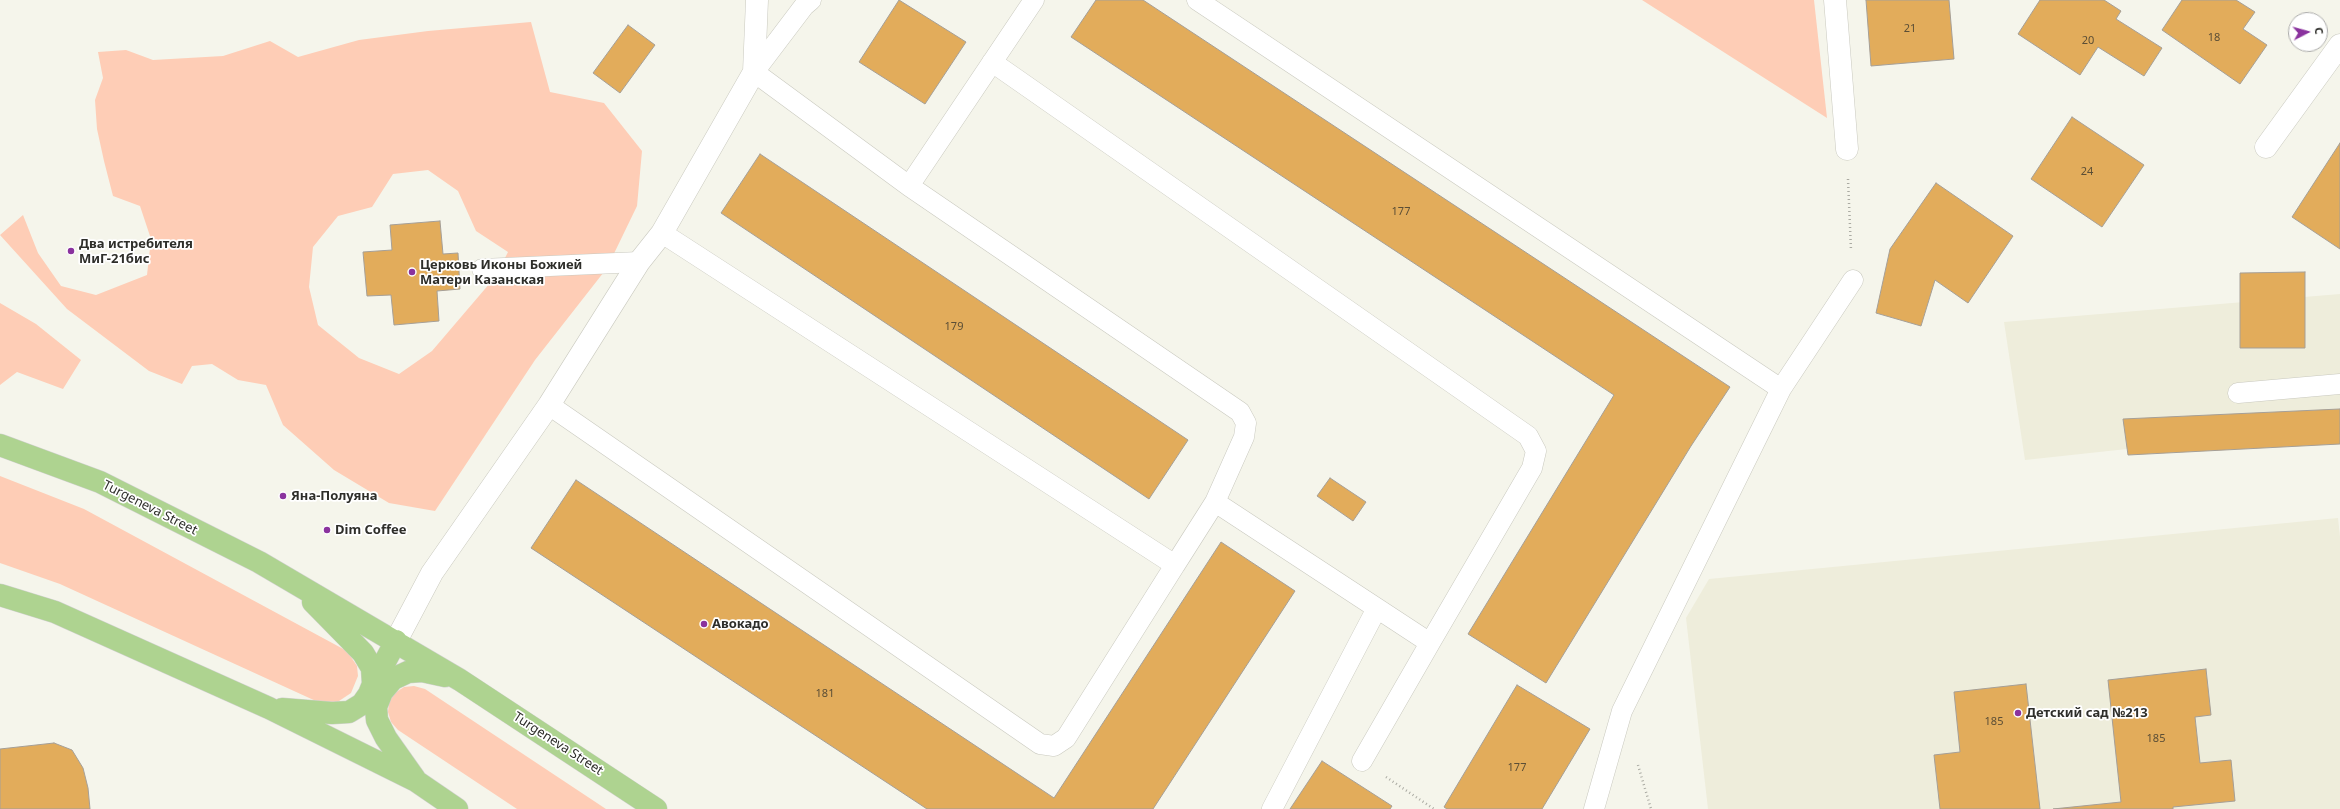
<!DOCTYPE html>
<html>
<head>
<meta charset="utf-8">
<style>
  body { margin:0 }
  #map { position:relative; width:2340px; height:809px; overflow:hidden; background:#f5f5eb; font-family:"Noto Sans",sans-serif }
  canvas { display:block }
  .north { position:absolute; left:2288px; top:12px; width:40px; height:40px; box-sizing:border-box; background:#fff; border:1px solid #ababaa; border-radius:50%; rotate:84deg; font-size:11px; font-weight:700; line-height:16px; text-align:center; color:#2e2e2a }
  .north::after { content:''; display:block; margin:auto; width:14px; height:18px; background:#8a329e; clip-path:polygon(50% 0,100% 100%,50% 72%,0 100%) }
</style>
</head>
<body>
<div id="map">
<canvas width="2340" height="809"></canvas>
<div class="north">С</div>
</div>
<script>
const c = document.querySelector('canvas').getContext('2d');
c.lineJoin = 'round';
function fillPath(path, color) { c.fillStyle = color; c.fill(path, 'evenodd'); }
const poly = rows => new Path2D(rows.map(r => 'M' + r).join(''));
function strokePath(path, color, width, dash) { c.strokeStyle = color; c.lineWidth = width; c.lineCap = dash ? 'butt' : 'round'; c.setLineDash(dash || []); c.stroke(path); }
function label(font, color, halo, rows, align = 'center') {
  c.font = font + ' "Noto Sans",sans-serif'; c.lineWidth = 3.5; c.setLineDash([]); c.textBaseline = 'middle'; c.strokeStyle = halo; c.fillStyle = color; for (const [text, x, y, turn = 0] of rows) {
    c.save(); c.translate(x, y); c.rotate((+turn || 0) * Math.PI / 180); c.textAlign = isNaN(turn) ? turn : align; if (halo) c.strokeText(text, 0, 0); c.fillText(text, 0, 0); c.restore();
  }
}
fillPath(poly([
  [2340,294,2340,426,2025,460,2004,322],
  [2338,518,2340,537,2340,809,1708,809,1686,618,1709,579]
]), '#eeeddb');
fillPath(poly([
  [1642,0,1814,0,1827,118],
  [531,22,550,92,604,103,642,151,637,206,607,268,535,360,435,511,389,503,334,470,283,425,266,385,238,380,212,364,192,366,182,384,149,371,67,309,0,235,23,215,38,253,61,286,96,295,147,275,151,239,140,206,113,196,104,161,97,129,95,100,103,78,98,52,126,50,153,60,223,56,270,41,298,57,359,40,428,31],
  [428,170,458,191,476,231,508,252,496,276,432,351,399,374,359,358,318,325,309,287,313,247,338,216,372,207,393,174],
  [0,303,36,324,81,360,63,389,17,372,0,385],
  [0,476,84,509,347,651,357,666,358,676,351,693,336,703,318,702,60,584,0,563],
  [414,686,425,689,606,809,517,809,398,730,391,722,388,712,389,702,395,693,404,687]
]), '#fecdb6');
const building = poly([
  [899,0,966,42,925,104,859,62,899,0],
  [1096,0,1143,0,1730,387,1691,446,1546,683,1468,634,1614,395,1071,37,1096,0],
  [1866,0,1949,0,1954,59,1871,66,1866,0],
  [2040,0,2104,0,2121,11,2116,19,2162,48,2144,76,2098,47,2080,75,2018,34,2040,0],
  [2182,0,2236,0,2255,12,2243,29,2267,45,2240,84,2162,30,2182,0],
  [628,25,655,45,620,93,593,73,628,25],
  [2072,117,2144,165,2102,227,2031,179,2072,117],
  [2340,143,2340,249,2292,217,2340,143],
  [760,154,1188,440,1149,499,721,213,760,154],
  [1936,183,2013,236,1968,303,1935,280,1921,326,1876,313,1890,249,1936,183],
  [440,221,443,254,458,253,460,289,437,291,439,321,394,325,391,295,367,296,363,252,392,250,390,225,440,221],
  [2305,272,2305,348,2240,348,2240,273,2305,272],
  [2340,409,2340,444,2128,455,2123,419,2340,409],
  [1330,478,1366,502,1353,521,1317,496,1330,478],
  [576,480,1054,798,1221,542,1295,591,1153,809,927,809,531,548,576,480],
  [2206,669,2211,715,2195,717,2200,763,2231,760,2235,801,2173,807,2173,809,2053,809,2121,802,2108,680,2206,669],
  [2026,684,2040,809,1940,809,1934,755,1960,752,1954,692,2026,684],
  [1517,685,1590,729,1542,809,1447,809,1444,807,1517,685],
  [54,743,72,750,83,768,88,788,90,809,0,809,0,749,54,743],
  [1322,761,1392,806,1390,809,1290,809,1322,761]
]);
fillPath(building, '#e2ac5b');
strokePath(building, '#a59f97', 1);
const lane = poly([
  [811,0,804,6,754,72,909,186,1034,0],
  [1197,0,1781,389,1622,711,1594,809],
  [992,62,1528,436,1536,451,1532,468,1430,643],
  [909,186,1240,412,1246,423,1244,437,1215,502,1175,565],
  [482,269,639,262],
  [1781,389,1853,280],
  [2238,393,2340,384],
  [549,405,1040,744,1054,746,1066,738,1175,565,662,233],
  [1215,502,1430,643,1362,761],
  [1272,809,1376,610]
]);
const street = poly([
  [1835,0,1847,149],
  [2266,147,2340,45],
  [396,641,432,573,549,405,639,262,662,233,754,72,757,0]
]);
const primary = poly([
  [0,445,100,482,259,562,460,680,656,809],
  [0,595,55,612,269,708,416,781,457,809],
  [373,684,396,641],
  [282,709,332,713,349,712,362,704,369,694,373,684,372,668,363,653,313,602],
  [415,779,386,738,377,720,376,707,382,692,393,679,408,672,422,671,445,676]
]);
strokePath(lane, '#c9c9bf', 21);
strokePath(street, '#c9c9bf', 23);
strokePath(primary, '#d1d1d0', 23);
strokePath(poly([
  [1848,179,1851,250],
  [1638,765,1651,809],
  [1386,777,1434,809]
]), '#ababa3', 2.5, [1, 3]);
strokePath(lane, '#fff', 20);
strokePath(street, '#fff', 22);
strokePath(primary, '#aed390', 22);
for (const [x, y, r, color] of [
  [71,251,4,"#8a329e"],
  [412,272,4,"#8a329e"],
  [283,496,4,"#8a329e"],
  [327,530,4,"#8a329e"],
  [704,624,4,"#8a329e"],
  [2018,713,4,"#8a329e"]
]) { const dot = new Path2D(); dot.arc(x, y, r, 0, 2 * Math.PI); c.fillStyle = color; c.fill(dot); strokePath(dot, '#fff', 1.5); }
label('11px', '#5b4e36', null, [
  ["21",1910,29],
  ["18",2214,38],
  ["20",2088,41],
  ["24",2087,172],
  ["177",1401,212],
  ["179",954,327],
  ["181",825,694],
  ["185",1994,722],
  ["185",2156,739],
  ["177",1517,768]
]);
label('bold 13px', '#2e2e2a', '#fff', [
  ["Два истребителя",79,244],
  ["МиГ-21бис",79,259],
  ["Церковь Иконы Божией",420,265],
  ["Матери Казанская",420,280],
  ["Яна-Полуяна",291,496],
  ["Dim Coffee",335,530],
  ["Авокадо",712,624],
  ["Детский сад №213",2026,713]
], 'left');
label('13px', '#2e2e2a', '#fff', [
  ["Turgeneva Street",150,508,27],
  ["Turgeneva Street",558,744,33]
]);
</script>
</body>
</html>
